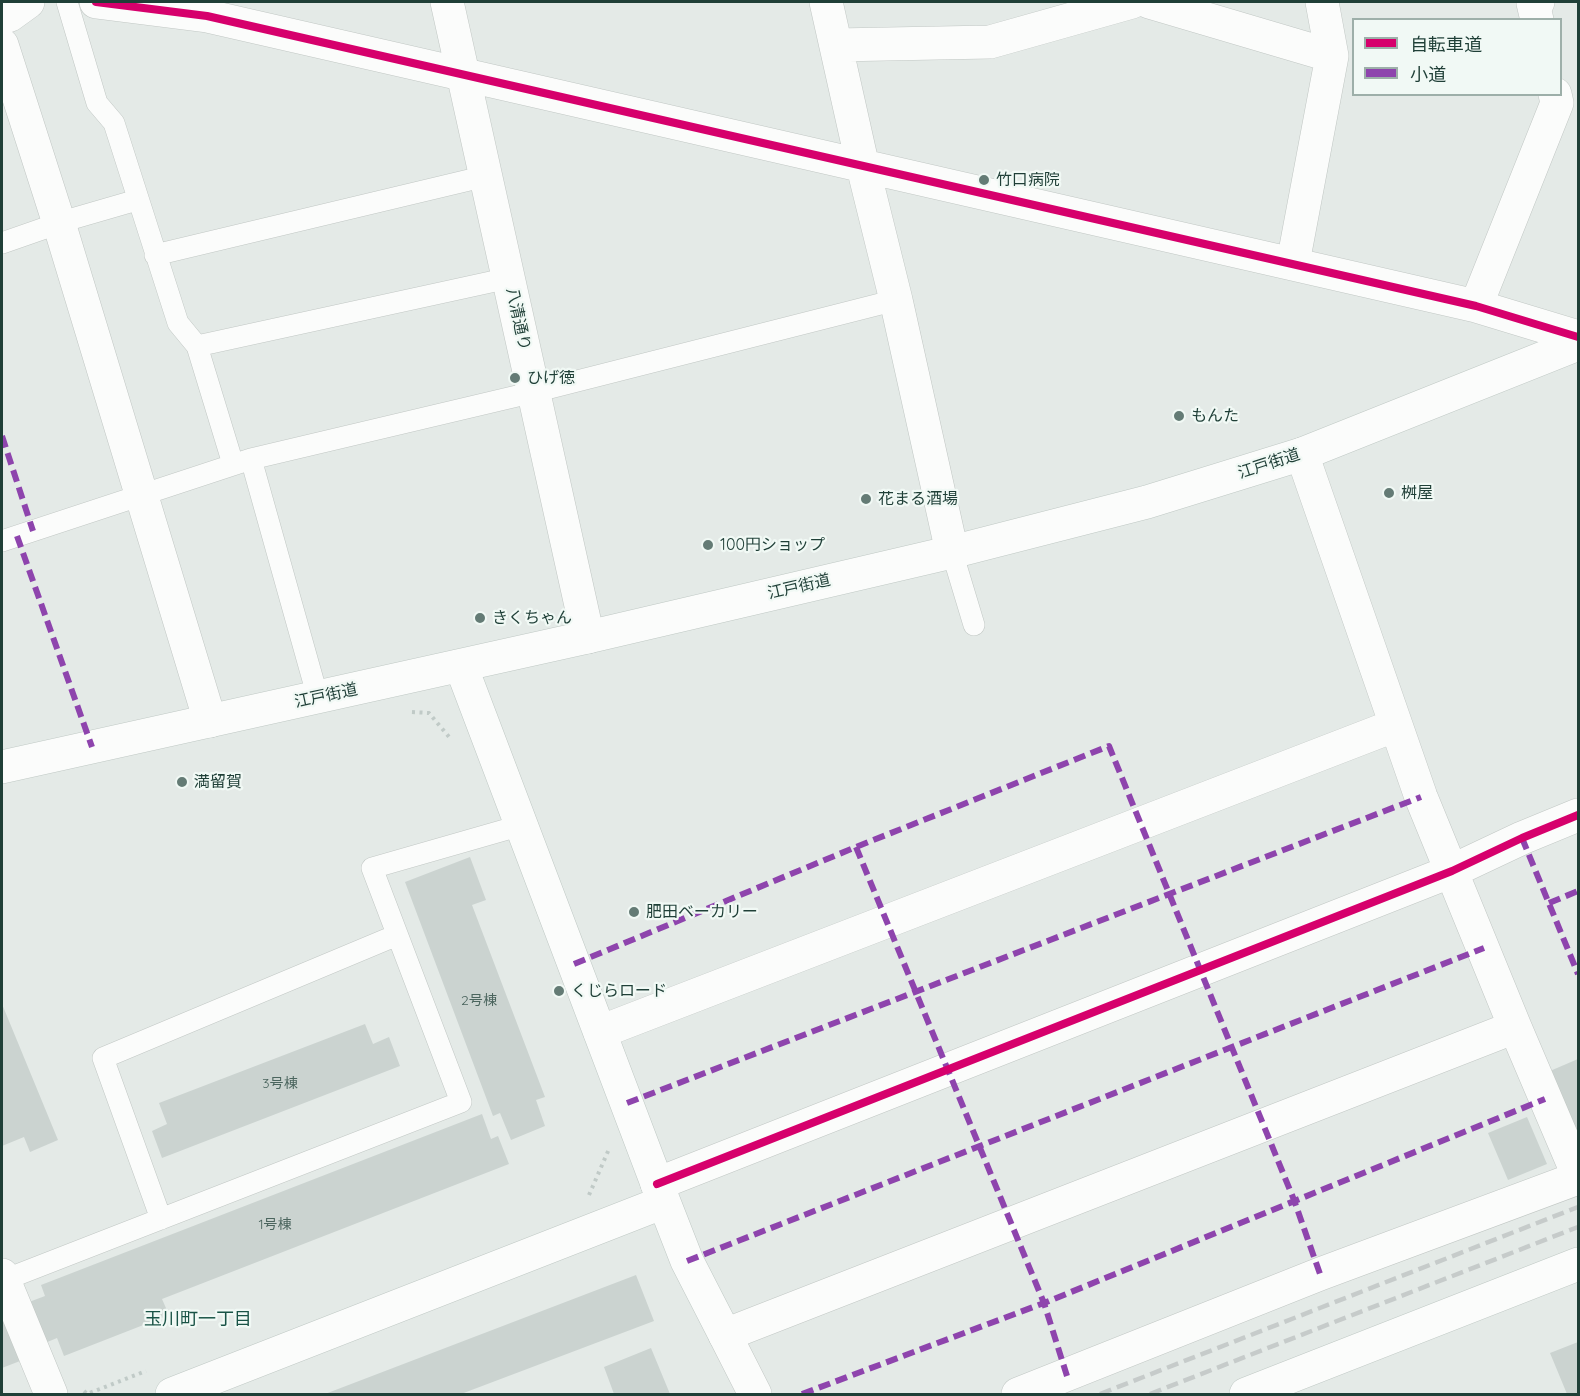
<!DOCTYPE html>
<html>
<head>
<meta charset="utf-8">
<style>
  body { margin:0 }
  #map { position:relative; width:1580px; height:1396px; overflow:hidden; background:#e4eae7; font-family:Quicksand,"Noto Sans JP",sans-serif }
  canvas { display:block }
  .frame { position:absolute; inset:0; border:3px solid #1f3f37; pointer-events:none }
  .legend { position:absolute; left:1352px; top:18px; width:210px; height:78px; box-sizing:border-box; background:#f1f9f5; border:2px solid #9dafa9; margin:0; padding:8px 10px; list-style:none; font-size:18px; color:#1f3f37 }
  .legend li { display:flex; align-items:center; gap:12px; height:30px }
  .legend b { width:30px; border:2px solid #9dafa9 }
</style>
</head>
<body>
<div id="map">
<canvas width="1580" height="1396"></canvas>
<div class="frame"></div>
<ul class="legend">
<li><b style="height:8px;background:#d6006c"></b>自転車道</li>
<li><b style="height:8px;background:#8e44ad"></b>小道</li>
</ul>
</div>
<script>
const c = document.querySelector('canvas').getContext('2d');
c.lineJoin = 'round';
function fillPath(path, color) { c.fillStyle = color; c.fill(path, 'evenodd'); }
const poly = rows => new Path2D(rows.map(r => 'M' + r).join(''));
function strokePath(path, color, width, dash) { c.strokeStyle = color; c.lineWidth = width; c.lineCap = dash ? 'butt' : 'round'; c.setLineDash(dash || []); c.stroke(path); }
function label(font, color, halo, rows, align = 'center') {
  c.font = font + ' Quicksand,"Noto Sans JP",sans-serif'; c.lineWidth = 4.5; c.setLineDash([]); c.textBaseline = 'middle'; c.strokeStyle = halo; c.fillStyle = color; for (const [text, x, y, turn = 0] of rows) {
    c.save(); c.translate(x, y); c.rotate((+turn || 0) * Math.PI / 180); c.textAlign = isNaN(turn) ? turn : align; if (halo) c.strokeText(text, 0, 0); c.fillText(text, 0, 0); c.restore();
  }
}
fillPath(poly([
  [470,857,486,900,472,905,545,1097,536,1100,545,1126,511,1140,500,1113,493,1116,405,882],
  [2,1004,58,1140,30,1152,24,1137,2,1146],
  [365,1024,373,1044,389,1037,400,1066,162,1158,152,1131,167,1124,159,1103],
  [1578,1059,1578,1137,1550,1071],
  [482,1114,491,1139,498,1136,509,1164,162,1299,169,1315,64,1356,57,1338,45,1343,29,1302,45,1296,41,1285],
  [1527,1117,1547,1164,1508,1180,1488,1133],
  [636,1275,654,1321,461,1394,325,1394],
  [2,1316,20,1361,2,1368],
  [1578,1342,1578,1394,1567,1394,1550,1353],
  [651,1348,670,1394,614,1394,604,1367]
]), '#cbd3d0');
const lane = poly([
  [67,2,97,103,114,123,178,323,197,346,233,464],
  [2,243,68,220,137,200],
  [155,255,486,176],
  [197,346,509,278],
  [251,459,318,698],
  [2,541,251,459,534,392,896,300],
  [952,552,974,625],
  [161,1219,103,1058,397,935],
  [4,1280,461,1102,372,868,522,825]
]);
const street = poly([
  [96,2,207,16,1476,306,1578,337],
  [447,2,588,637],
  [826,2,863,167,896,300,952,552],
  [1149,2,1332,56],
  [2,18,10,15,28,2],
  [1537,20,1533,3,1538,2],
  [2,45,59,223,210,721],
  [836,45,990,42,1132,2],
  [1293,263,1332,56,1322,2],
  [1476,306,1557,103,1555,94],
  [1302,454,1421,797,1515,1027,1578,1175],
  [600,1032,1396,725],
  [657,1184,1452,871,1522,838,1578,815],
  [2,1275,51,1394],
  [755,1394,725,1335,1515,1027],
  [1018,1394,1320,1274,1578,1178]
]);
const secondary = poly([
  [461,666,664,1202,687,1261,725,1335],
  [2,767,588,637,952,552,1147,502,1302,454,1578,344],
  [172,1394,664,1202],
  [1246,1394,1578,1264]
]);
strokePath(lane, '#c1c7c4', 22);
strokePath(street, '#c1c7c4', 34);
strokePath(secondary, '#bfc8c4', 34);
strokePath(poly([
  [412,712,429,713,450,738],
  [589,1195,609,1149],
  [84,1391,87,1394,146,1371]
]), '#c0cac7', 4, [3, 4.5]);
strokePath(lane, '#fbfcfb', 21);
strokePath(street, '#fbfcfb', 33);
strokePath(secondary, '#fbfcfb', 33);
strokePath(poly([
  [1100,1394,1578,1207],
  [1150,1394,1578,1227]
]), '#c6cbca', 4.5, [12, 6]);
strokePath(poly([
  [2,436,33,531],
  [17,536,92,747],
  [1522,838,1578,974],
  [856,847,1044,1303,1067,1376],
  [1549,903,1578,891],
  [574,964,856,847,1109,746,1294,1200,1320,1274],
  [627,1103,1421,797],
  [687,1261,1484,948],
  [802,1394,1044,1303,1545,1099]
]), '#8e44ad', 6, [12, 6]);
strokePath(poly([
  [96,2,207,16,1476,306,1578,337],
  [657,1184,1452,871,1522,838,1578,815]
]), '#d6006c', 8);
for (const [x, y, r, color] of [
  [984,180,6,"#647b75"],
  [515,378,6,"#647b75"],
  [1179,416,6,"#647b75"],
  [1389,493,6,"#647b75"],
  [866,499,6,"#647b75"],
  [708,545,6,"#647b75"],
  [480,618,6,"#647b75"],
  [182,782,6,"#647b75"],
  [634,912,6,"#647b75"],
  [559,991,6,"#647b75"]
]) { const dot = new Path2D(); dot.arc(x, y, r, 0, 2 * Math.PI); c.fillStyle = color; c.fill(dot); strokePath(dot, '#f1f9f5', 2); }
label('14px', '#4b655e', null, [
  ["2号棟",479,1001],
  ["3号棟",280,1084],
  ["1号棟",275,1225]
]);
label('16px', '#1f3f37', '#f1f9f5', [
  ["竹口病院",996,180],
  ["ひげ徳",527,378],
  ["もんた",1191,416],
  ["桝屋",1401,493],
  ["花まる酒場",878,499],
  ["100円ショップ",720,545],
  ["きくちゃん",492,618],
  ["満留賀",194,782],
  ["肥田ベーカリー",646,912],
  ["くじらロード",571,991]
], 'left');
label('16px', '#1f3f37', '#f1f9f5', [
  ["八清通り",518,319,78],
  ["江戸街道",1269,464,-18],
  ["江戸街道",799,587,-13],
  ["江戸街道",326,696,-12]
]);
label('18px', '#195346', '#f1f9f5', [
  ["玉川町一丁目",198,1320]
]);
</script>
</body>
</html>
